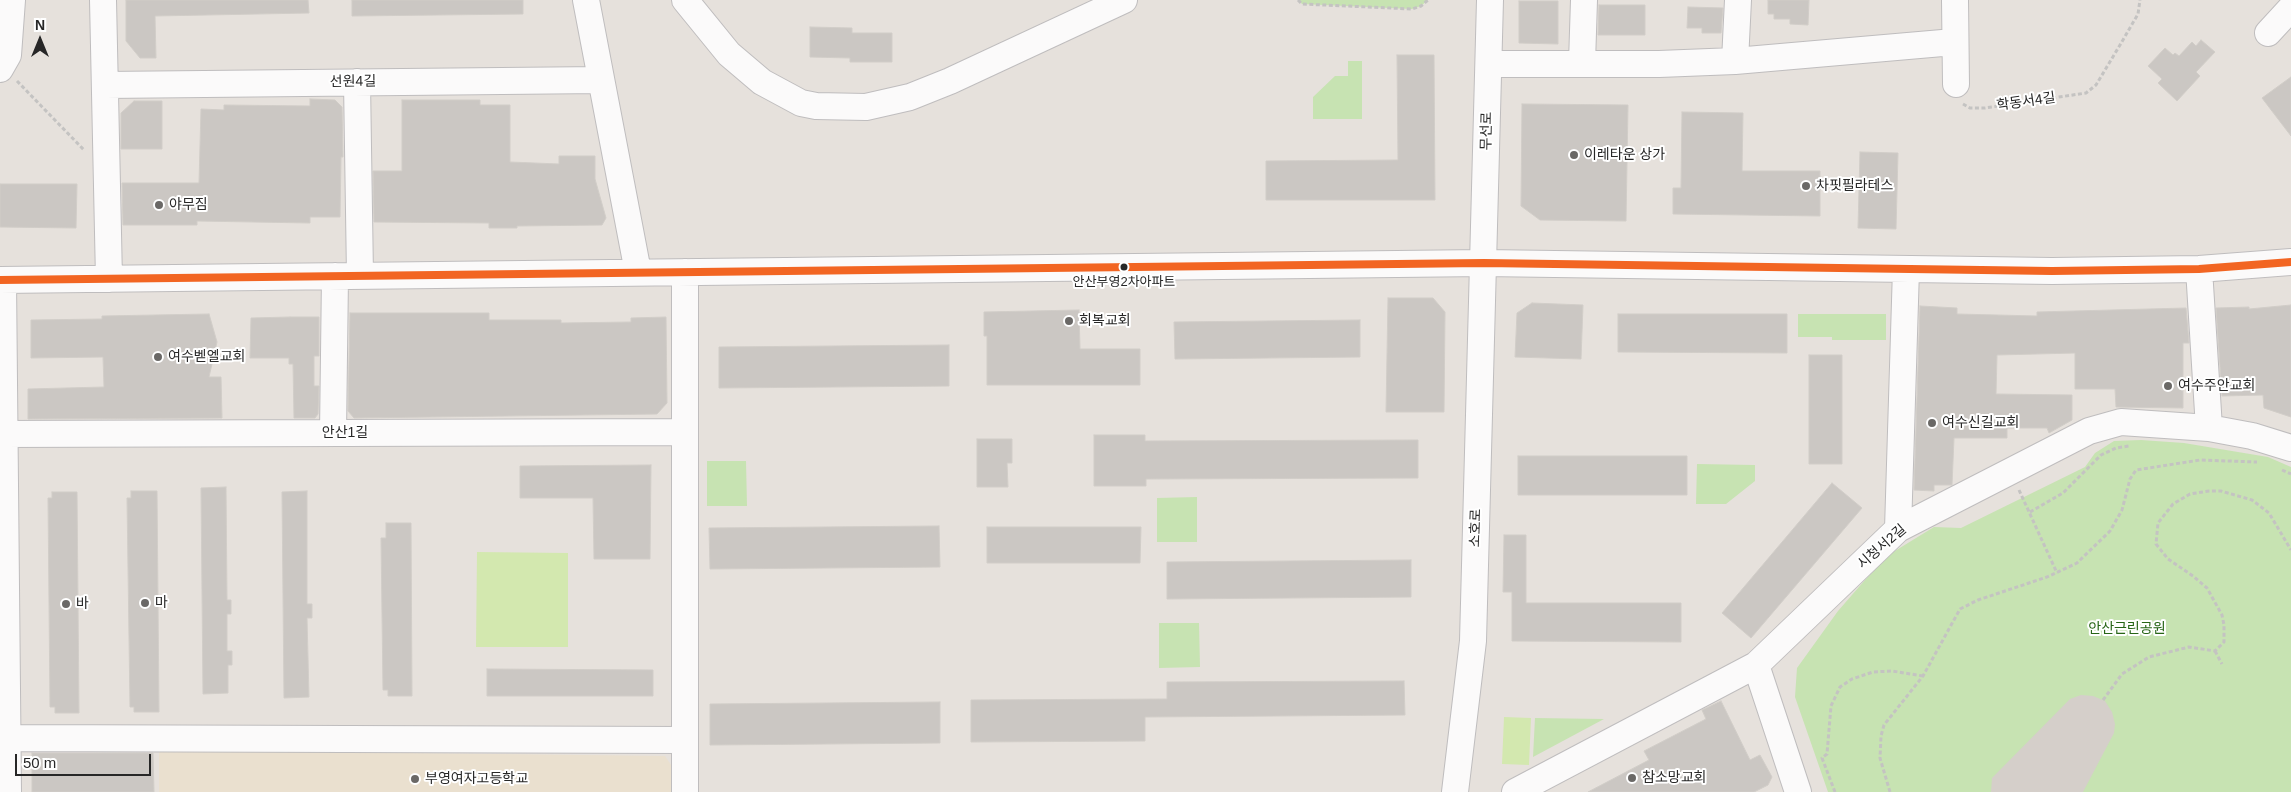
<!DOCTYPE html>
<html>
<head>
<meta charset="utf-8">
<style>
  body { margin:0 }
  #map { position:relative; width:2291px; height:792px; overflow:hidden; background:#e6e1dc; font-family:Arial,sans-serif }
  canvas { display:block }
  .north { position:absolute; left:15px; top:15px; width:50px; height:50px; -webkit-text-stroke:4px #fff; paint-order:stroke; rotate:0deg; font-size:14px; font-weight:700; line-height:20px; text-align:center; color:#272727 }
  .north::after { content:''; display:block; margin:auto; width:18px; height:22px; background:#272727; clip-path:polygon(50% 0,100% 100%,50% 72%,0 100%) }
  .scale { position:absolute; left:15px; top:754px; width:136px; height:22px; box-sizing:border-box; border:2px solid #272727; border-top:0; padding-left:6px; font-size:15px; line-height:18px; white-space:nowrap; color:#272727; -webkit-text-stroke:4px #fff; paint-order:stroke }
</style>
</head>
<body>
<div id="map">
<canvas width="2291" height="792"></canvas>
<div class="north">N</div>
<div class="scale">50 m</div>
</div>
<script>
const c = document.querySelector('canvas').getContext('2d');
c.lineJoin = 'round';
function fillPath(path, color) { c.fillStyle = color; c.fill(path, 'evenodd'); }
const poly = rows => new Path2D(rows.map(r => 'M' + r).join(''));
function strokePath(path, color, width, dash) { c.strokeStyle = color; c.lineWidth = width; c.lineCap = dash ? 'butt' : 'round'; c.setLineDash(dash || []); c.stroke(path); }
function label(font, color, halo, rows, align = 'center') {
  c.font = font + ' Arial,"Noto Sans KR",sans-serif'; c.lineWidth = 4; c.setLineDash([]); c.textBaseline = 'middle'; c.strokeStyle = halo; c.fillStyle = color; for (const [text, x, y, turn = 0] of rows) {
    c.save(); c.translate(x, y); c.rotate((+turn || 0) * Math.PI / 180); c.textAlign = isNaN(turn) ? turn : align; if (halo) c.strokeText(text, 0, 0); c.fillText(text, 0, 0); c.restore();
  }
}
fillPath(poly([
  [159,750,665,756,671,765,671,792,159,792]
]), '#eae0cf');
fillPath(poly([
  [1298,0,1428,0,1421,6,1412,9,1302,4],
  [1348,61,1362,61,1362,119,1313,119,1313,97,1335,76,1348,76],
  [1798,314,1886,314,1886,340,1832,340,1832,337,1798,337],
  [2141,440,2184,443,2268,457,2291,467,2291,792,1828,792,1795,697,1797,668,1838,611,1865,580,1890,554,1934,527,1961,528,2085,467,2095,453,2114,441],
  [707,461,746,461,747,506,707,506],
  [1697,464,1755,465,1755,481,1726,504,1696,504],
  [1197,497,1197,542,1157,542,1157,498],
  [1159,623,1199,623,1200,667,1159,668],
  [1535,718,1604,719,1533,757]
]), '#c7e3b2');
fillPath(poly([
  [477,552,568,553,568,647,476,647],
  [1504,717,1531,718,1529,765,1502,764]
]), '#d3e8af');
fillPath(poly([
  [2081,695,2093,696,2105,701,2112,712,2115,724,2114,733,2083,792,1991,792,1992,778,2070,699]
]), '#d5cfca');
const building = poly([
  [126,0,308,0,309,13,155,16,156,58,140,58,126,41,126,0],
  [352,0,523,0,523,14,352,16,352,0],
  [1768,0,1809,0,1808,25,1790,24,1790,19,1774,19,1774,14,1768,14,1768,0],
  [1519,1,1558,1,1558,44,1519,43,1519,1],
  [1599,5,1645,5,1645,35,1598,35,1599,5],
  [1688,7,1723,8,1721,33,1702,33,1702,28,1687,28,1688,7],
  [810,27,852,28,852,33,892,33,892,62,850,62,850,58,810,57,810,27],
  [2201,40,2215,52,2196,72,2200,76,2177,101,2158,83,2162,79,2148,66,2165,48,2173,55,2175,53,2179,56,2192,42,2196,46,2201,40],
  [1397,55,1434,55,1435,200,1266,200,1266,161,1398,160,1397,55],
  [2291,77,2291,136,2262,98,2291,77],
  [310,99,335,100,342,107,343,157,341,157,340,217,310,217,310,223,197,221,197,225,123,225,122,183,199,183,201,109,224,110,224,105,310,106,310,99],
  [402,100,480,100,480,105,510,105,510,162,559,164,559,156,595,156,595,179,606,218,602,225,517,226,517,228,489,228,489,223,374,222,373,171,402,171,402,100],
  [134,101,162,101,162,149,121,149,121,113,134,101],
  [1522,104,1628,105,1626,221,1540,220,1521,206,1522,104],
  [1682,112,1743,113,1742,171,1820,171,1820,216,1673,214,1673,188,1681,188,1682,112],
  [1860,152,1898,153,1896,229,1858,228,1860,152],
  [0,184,77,184,76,228,0,227,0,184],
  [1388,298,1433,298,1445,312,1444,412,1386,412,1388,298],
  [1532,303,1583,305,1581,359,1515,357,1517,313,1532,303],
  [2291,305,2291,417,2264,408,2263,395,2222,396,2216,308,2249,307,2249,309,2291,305],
  [1920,306,1957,308,1957,314,2037,316,2037,312,2186,308,2189,343,2183,343,2183,408,2116,407,2115,389,2075,389,2075,353,1997,355,1996,394,2072,395,2072,420,2049,433,2047,428,2007,428,2007,438,1954,438,1952,485,1934,485,1934,491,1914,490,1920,306],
  [1079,310,1080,349,1140,349,1140,385,987,385,987,336,984,336,984,312,1079,310],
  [350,313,489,313,489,320,561,320,561,323,631,322,631,318,666,317,667,403,657,414,354,418,348,411,350,313],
  [209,314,217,342,209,377,221,377,222,418,28,419,28,389,104,387,103,357,31,358,31,320,102,319,102,316,209,314],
  [1618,314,1787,314,1787,353,1618,352,1618,314],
  [290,317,319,317,319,356,314,356,314,386,319,386,318,414,315,418,294,418,293,364,289,364,289,358,250,358,251,318,290,317],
  [1360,320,1360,357,1175,359,1174,322,1360,320],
  [949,345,949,386,719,388,719,347,949,345],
  [1809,355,1842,355,1842,464,1809,464,1809,355],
  [1094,435,1145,435,1145,441,1418,440,1418,478,1146,479,1146,486,1094,486,1094,435],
  [977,439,1012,439,1012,463,1007,463,1008,487,977,487,977,439],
  [1518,456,1687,456,1687,495,1518,495,1518,456],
  [651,465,650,559,594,559,593,498,520,498,520,466,651,465],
  [1832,483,1862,508,1751,638,1722,613,1832,483],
  [226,487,227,600,231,600,231,614,227,614,227,651,232,651,232,665,228,665,228,693,203,694,201,488,226,487],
  [131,491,157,491,159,712,134,712,134,707,130,707,127,498,131,498,131,491],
  [307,491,307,604,312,604,312,618,307,618,309,697,284,698,282,492,307,491],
  [52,492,77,492,79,713,55,713,55,707,50,707,48,498,52,498,52,492],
  [386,523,411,523,412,696,388,696,388,690,383,690,381,538,386,538,386,523],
  [939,526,940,567,710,569,709,528,939,526],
  [987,527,1141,527,1140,563,987,563,987,527],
  [1504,535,1526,535,1526,603,1681,603,1681,642,1512,641,1512,592,1503,592,1504,535],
  [1411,560,1411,597,1167,599,1167,562,1411,560],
  [487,669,653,670,653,696,487,696,487,669],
  [1404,681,1405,715,1145,717,1145,741,971,742,971,700,1167,699,1167,682,1404,681],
  [1721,701,1750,760,1760,755,1772,777,1768,785,1754,792,1588,792,1649,760,1644,751,1706,719,1702,710,1721,701],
  [940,702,940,743,710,745,710,704,940,702],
  [32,753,153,753,154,792,32,792,32,753]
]);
fillPath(building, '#cbc7c3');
strokePath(building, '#d1cdc8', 1);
const minor = poly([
  [103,0,109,279],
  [586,0,638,272],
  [685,0,729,54,762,82,801,103,816,106,866,107,910,97,950,81,1124,0],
  [1955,0,1956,84],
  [2268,33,2291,8],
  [1735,61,1738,0],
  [1582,63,1584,0],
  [1489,64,1659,64,1735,61,1954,42],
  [0,69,8,55,12,0],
  [357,82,360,276],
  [105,85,601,80],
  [2199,269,2209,428],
  [685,272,685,792],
  [0,280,1484,263,2052,271,2199,269,2291,262],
  [3,280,8,792],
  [333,433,335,276],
  [0,434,685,432],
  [1898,529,1906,269],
  [1756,665,1798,792],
  [8,738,685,740],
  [1455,792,1473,641,1490,0],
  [1515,792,1756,665,1898,529,2089,431,2121,422,2209,428,2252,436,2291,448]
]);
strokePath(minor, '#bfbdbe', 28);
strokePath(poly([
  [1298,0,1302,4,1412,9,1421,6,1428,0],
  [17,81,84,150],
  [1963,104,1970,108,1985,108,2086,93,2096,85,2120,45,2138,14,2140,0],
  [2282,470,2291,474],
  [2019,490,2057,573],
  [2030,512,2063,493,2101,455,2116,448,2129,446],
  [2215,651,2222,664],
  [2103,700,2122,674,2149,657,2189,647,2215,651,2224,642,2224,625,2222,615,2207,588,2193,576,2168,559,2156,544,2158,523,2173,504,2190,494,2209,491,2221,491,2252,500,2269,513,2291,550],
  [1835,792,1822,758,1827,754,1831,706,1840,687,1852,679,1873,672,1892,671,1923,676],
  [1890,792,1880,758,1881,736,1884,725,1923,676,1960,609,1978,600,2047,577,2077,563,2110,531,2122,510,2130,479,2136,470,2200,460,2257,462]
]), '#c4c3c2', 3, [4, 2.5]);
strokePath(minor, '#fbfafa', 26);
strokePath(poly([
  [0,280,1484,263,2052,271,2199,269,2291,262]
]), '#f26522', 8);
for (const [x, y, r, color] of [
  [1574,155,5,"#6a6866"],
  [1806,186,5,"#6a6866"],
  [159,205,5,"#6a6866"],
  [1124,267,4.5,"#272727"],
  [1069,321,5,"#6a6866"],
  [158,357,5,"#6a6866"],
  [2168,386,5,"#6a6866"],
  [1932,423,5,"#6a6866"],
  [145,603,5,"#6a6866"],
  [66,604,5,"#6a6866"],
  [1632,778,5,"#6a6866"],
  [415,779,5,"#6a6866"]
]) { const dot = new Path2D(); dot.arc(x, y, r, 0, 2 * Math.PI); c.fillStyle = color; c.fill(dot); strokePath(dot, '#fff', 2); }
label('13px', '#272727', '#fff', [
  ["안산부영2차아파트",1124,282]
]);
label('14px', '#272727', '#fff', [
  ["선원4길",353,82,-1],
  ["학동서4길",2026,102,-8],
  ["무선로",1487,131,-89],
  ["안산1길",345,433],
  ["소호로",1476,528,-88],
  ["시청서2길",1882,547,-41]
]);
label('14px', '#272727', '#fff', [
  ["이레타운 상가",1584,155],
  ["차핏필라테스",1816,186],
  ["야무짐",169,205],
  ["회복교회",1079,321],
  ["여수벧엘교회",168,357],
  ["여수주안교회",2178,386],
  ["여수신길교회",1942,423],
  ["마",155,603],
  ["바",76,604],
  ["참소망교회",1642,778],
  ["부영여자고등학교",425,779]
], 'left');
label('14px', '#276516', '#fff', [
  ["안산근린공원",2127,629]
]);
</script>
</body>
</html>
